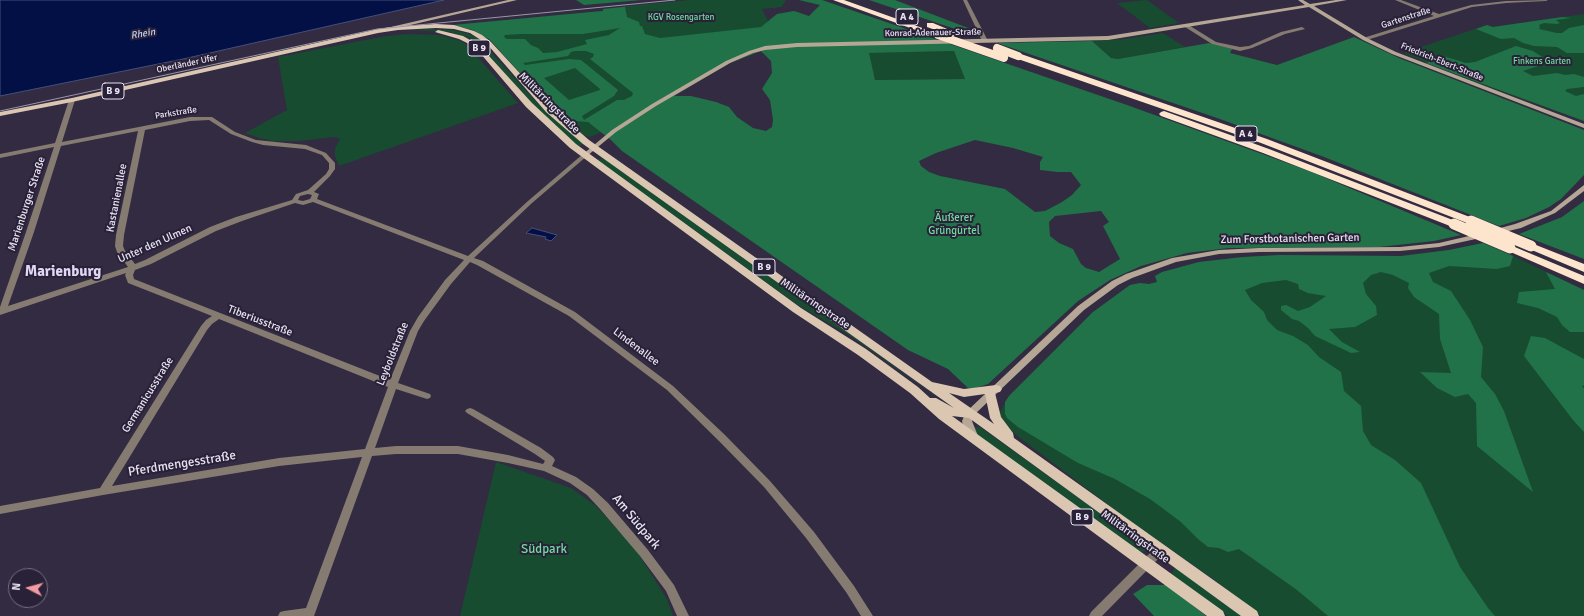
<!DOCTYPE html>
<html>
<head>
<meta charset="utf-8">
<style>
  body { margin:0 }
  #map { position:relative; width:1584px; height:616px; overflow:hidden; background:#322b42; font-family:Signika,sans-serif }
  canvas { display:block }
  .north { position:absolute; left:8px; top:568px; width:40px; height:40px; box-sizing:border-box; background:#292137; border:1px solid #756f82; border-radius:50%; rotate:276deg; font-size:11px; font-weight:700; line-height:16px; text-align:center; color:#e8e3f2 }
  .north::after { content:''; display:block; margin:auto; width:14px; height:18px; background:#f49aa3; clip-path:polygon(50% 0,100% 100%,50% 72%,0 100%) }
</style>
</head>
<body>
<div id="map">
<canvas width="1584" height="616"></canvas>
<div class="north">N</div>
</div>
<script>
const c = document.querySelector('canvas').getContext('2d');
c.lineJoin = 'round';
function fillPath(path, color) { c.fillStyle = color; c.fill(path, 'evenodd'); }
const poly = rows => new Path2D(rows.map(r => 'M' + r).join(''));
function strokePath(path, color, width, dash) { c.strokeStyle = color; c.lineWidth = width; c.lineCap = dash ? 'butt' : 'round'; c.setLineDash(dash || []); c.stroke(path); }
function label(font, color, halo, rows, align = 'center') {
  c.font = font + ' Signika,sans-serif'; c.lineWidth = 4; c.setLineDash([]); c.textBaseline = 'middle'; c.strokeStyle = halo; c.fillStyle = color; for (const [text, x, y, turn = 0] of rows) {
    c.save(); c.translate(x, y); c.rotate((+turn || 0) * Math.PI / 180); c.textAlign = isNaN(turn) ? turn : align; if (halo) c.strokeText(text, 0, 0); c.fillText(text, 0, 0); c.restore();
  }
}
fillPath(poly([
  [690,0,786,0,782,7,762,9,768,21,777,14,794,11,809,16,820,5,799,0,822,0,935,39,759,47,616,126,590,137,583,135,532,86,490,40,473,30,453,25,591,12,603,11,603,9],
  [1147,0,1179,23,1150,28,1117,3],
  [1584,14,1584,121,1464,78,1403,53,1487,25,1492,27],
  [429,29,453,30,470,34,478,38,544,110,583,143,579,147,543,116,477,42,470,38,450,32,410,30],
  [1163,33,1185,47,1118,59,1111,58,1092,41,1125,39],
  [408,34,439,35,461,41,468,46,518,103,339,166,335,156,335,148,340,139,338,138,334,137,300,141,273,141,260,138,245,133,287,110,278,57,386,36],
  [954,51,965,79,875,80,868,53],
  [603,158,858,340,952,408,850,336,798,305,597,160],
  [1483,243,1513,256,1584,290,1584,616,1261,616,1213,579,1119,513,1020,438,1007,427,999,414,1009,396,1093,312,1130,285,1140,283,1149,284,1157,282,1155,276,1162,272,1199,262,1243,257,1280,255,1401,256,1449,250],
  [974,427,980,427,1140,542,1146,546,1146,551,1139,552,978,436,975,432],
  [496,462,571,488,595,505,636,550,667,599,673,616,460,616],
  [1176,567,1242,616,1228,616,1170,575]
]), '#174c30');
fillPath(poly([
  [576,0,642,0,584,5],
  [691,0,625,7,627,17,639,22,640,26,642,26,645,34,660,38,761,27,777,14,794,11,809,16,820,5,799,0,822,0,1127,105,1309,171,1461,235,1434,241,1379,247,1229,248,1187,253,1141,266,1110,280,1078,301,988,384,976,388,968,388,948,369,908,350,622,151,611,140,588,122,574,121,565,118,532,86,490,40,473,30,453,25,591,12,603,11,603,9],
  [620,28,609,35,585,40,587,44,557,52,543,53,538,48,531,45,525,39,507,39,504,37,505,35,521,34,583,34],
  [575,51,586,51,594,54,593,57,590,59,633,93,632,96,624,100,617,100,584,120,582,116,614,96,618,90,581,60,569,59,525,65,523,63,568,56,571,52],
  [761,51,771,61,772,73,762,89,770,100,773,120,772,127,766,131,753,128,737,117,729,107,716,102,691,96,674,96,730,63],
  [954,51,965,79,875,80,869,53],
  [575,68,600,89,600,90,569,100,544,78],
  [975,140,1013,148,1043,157,1040,162,1040,170,1057,172,1071,172,1081,185,1072,195,1062,202,1045,211,1035,212,1005,189,940,176,929,172,921,166,919,161,936,153],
  [1101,211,1109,222,1103,226,1120,259,1099,272,1086,268,1081,264,1073,249,1059,243,1050,236,1049,222,1055,216],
  [869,0,895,0,976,31,979,37],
  [1562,17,1571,18,1556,20,1560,23,1557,24,1544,23,1539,25,1540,27,1539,29,1557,33,1562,33,1569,28,1584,25,1584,53,1567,53,1557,47,1534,46,1523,43,1514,38,1501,39,1476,29,1487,25,1493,27],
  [1354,37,1399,58,1584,130,1584,175,1561,199,1549,207,1526,218,1499,226,1324,157,1220,119,997,43,1092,41,1111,58,1118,59,1209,43,1232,49,1230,53,1277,65],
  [1516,46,1533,51,1550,62,1523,71,1533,76,1557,73,1565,75,1574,74,1584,77,1584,87,1567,89,1565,91,1576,96,1584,94,1584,121,1426,63,1443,56,1466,63,1475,62],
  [1584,201,1584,259,1519,234,1562,217],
  [1483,243,1513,256,1510,266,1497,269,1449,266,1429,273,1433,282,1451,291,1470,320,1483,347,1481,377,1495,394,1504,411,1533,492,1477,446,1476,403,1468,394,1455,397,1437,388,1420,372,1451,373,1440,339,1439,314,1414,297,1408,288,1409,283,1393,275,1381,272,1371,275,1363,283,1366,294,1376,306,1377,315,1355,327,1329,329,1342,342,1360,352,1351,353,1315,336,1308,328,1299,321,1292,319,1281,310,1281,306,1286,305,1298,311,1310,307,1326,296,1308,293,1299,289,1298,284,1286,280,1262,283,1245,290,1251,300,1264,312,1267,320,1277,330,1293,336,1308,345,1319,357,1341,372,1344,391,1361,406,1363,431,1371,445,1395,460,1421,483,1460,567,1488,608,1495,616,1328,616,1297,590,1239,549,1228,552,1219,548,1208,547,1198,539,1181,522,1150,499,1115,479,1078,463,1018,427,1007,418,1005,414,1005,402,1009,396,1093,312,1130,285,1140,283,1149,284,1157,282,1155,276,1162,272,1199,262,1243,257,1280,255,1401,256,1449,250],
  [1546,272,1584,290,1584,332,1570,332,1562,325,1557,317,1538,308,1517,303,1519,292,1555,289],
  [1531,336,1545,338,1584,359,1584,385,1582,387,1584,388,1584,432,1573,420,1524,356],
  [1147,585,1167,585,1206,616,1154,616,1133,594]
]), '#217248');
const water = poly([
  [0,0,444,0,183,59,0,96,0,0],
  [532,228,557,235,551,241,545,239,546,237,526,233,532,228]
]);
fillPath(water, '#021046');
strokePath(water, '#474f7a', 1);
fillPath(poly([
  [963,0,967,0,988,41,987,42,982,41,963,0],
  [1395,0,1401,0,1439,14,1471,5,1506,1,1548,0,1546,1,1506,3,1472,7,1367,40,1363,40,1363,38,1434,16,1395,0],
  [1187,24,1216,42,1240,47,1249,46,1281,32,1302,27,1305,29,1285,34,1252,48,1240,51,1212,44,1185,27,1185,25,1187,24],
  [72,98,75,100,62,142,190,117,212,117,235,132,256,140,306,145,326,153,335,163,335,169,330,176,314,192,319,194,317,199,468,256,528,201,583,154,587,154,587,156,532,203,474,258,483,261,575,312,673,386,725,435,770,481,814,532,854,586,873,616,861,616,846,592,806,538,764,487,719,441,667,390,569,316,477,265,470,262,451,284,424,321,418,331,398,383,430,394,431,396,430,398,427,399,396,389,375,448,396,446,458,446,508,455,543,464,545,461,535,454,467,413,465,411,467,409,470,408,473,409,541,448,553,457,555,460,552,466,576,477,593,489,608,503,648,550,674,585,689,616,677,616,666,591,640,556,600,509,587,495,570,483,544,471,508,463,458,454,396,454,372,456,314,616,278,616,280,612,284,611,306,608,362,457,279,466,103,495,0,514,0,506,100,488,201,326,206,320,212,316,128,283,125,275,126,273,0,315,0,307,26,232,54,147,0,158,0,154,55,143,69,100,72,98],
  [209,120,231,134,252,142,263,145,305,149,322,155,329,163,329,169,326,174,308,190,296,194,292,200,236,217,210,227,145,260,135,264,125,251,123,246,124,235,145,130,190,121,209,120],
  [138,131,116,235,115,246,117,252,128,267,8,306,34,232,61,146,138,131],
  [308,194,312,195,310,199,303,201,298,200,300,196,308,194],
  [313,202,464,260,445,280,418,317,410,331,390,380,134,279,133,275,135,270,151,264,216,231,242,221,295,203,303,205,313,202],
  [219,319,388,387,365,449,279,458,112,486,207,330,212,324,219,319],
  [1161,544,1165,546,1166,549,1165,552,1102,616,1089,616,1091,612,1157,546,1161,544]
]), '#857b71');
fillPath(poly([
  [508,0,517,0,385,31,382,29,508,0],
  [1298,0,1303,0,1310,4,1336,0,1347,0,1314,6,1367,38,1396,52,1584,124,1584,128,1392,54,1363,40,1309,7,1108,40,797,47,765,50,753,53,730,63,656,106,616,132,587,156,585,157,582,155,612,130,652,104,726,61,749,51,765,46,797,43,1108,36,1305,5,1298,0],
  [1584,185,1584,191,1555,213,1521,228,1496,234,1492,232,1493,230,1515,224,1551,211,1584,185],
  [1482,233,1485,233,1486,235,1485,237,1439,247,1400,251,1259,252,1219,254,1176,262,1132,278,1118,285,1084,310,973,416,972,421,978,436,976,439,973,440,970,439,963,426,962,421,966,412,1078,306,1112,281,1126,274,1172,258,1219,250,1259,248,1400,247,1439,243,1482,233]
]), '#b5a696');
fillPath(poly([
  [436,24,454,25,474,31,482,35,491,42,552,108,589,140,932,382,964,389,996,385,1000,386,1002,389,1000,392,995,393,1001,417,1013,433,1014,438,1257,611,1259,616,1241,616,969,418,952,416,1223,611,1225,616,1207,616,939,419,910,393,858,355,793,312,570,148,526,107,475,47,459,39,435,32,438,30,463,36,479,45,532,103,576,144,801,308,866,349,918,387,930,398,936,398,954,408,583,144,546,112,487,44,470,33,454,29,436,28,398,30,378,33,72,102,0,116,0,112,72,98,378,29,398,26,436,24],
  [949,393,964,397,985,394,990,418,994,424,949,393]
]), '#dbc6b2');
fillPath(poly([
  [833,0,844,0,942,35,938,37,935,37,833,0],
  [927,23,933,23,959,34,958,36,952,36,927,27,927,23],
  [1015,54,1021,54,1267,139,1475,219,1476,221,1471,224,1467,223,1261,143,1015,58,1015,54],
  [1164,111,1269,149,1458,222,1459,224,1458,226,1450,226,1263,153,1161,116,1159,114,1161,112,1164,111],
  [1531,243,1584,264,1584,272,1527,248,1525,246,1527,244,1531,243],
  [1510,245,1584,276,1584,284,1506,250,1504,248,1506,246,1510,245]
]), '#fde4cc');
strokePath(poly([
  [0,111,377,29,675,0]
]), '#9b96a8', 1);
strokePath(poly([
  [938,35,1004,58],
  [997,48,1018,56]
]), '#fde4cc', 8);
strokePath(poly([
  [1471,221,1531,246],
  [1454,224,1510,248]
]), '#fde4cc', 11);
label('9px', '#71db9e', '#292137', [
  ["KGV Rosengarten",681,18],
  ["Finkens Garten",1542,62]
]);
label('9px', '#e8e3f2', '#292137', [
  ["Gartenstraße",1406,18,-18],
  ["Konrad-Adenauer-Straße",933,33,-1],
  ["Friedrich-Ebert-Straße",1442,62,22],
  ["Oberländer Ufer",187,64,-12],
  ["Parkstraße",176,113,-9]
]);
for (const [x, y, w] of [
  [907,17,22],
  [479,48,22],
  [113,91,22],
  [1246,134,22],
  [764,267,22],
  [1082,517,22]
]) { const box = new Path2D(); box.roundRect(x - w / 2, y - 8, w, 16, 3); c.fillStyle = '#292137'; c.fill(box); strokePath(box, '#e8e3f2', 1); }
label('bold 10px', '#e8e3f2', null, [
  ["A 4",907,17],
  ["B 9",479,48],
  ["B 9",113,91],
  ["A 4",1246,134],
  ["B 9",764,267],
  ["B 9",1082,517]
]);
label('italic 10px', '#bdcff2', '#292137', [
  ["Rhein",143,34,-10]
]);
label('11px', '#e8e3f2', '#292137', [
  ["Militärringstraße",549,103,45],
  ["Kastanienallee",117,198,-79],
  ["Marienburger Straße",27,204,-72],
  ["Zum Forstbotanischen Garten",1290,239,-1],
  ["Unter den Ulmen",155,244,-24],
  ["Militärringstraße",815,304,34],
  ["Tiberiusstraße",260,321,21],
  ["Lindenallee",636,347,37],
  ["Leyboldstraße",393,354,-68],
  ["Germanicusstraße",148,395,-58],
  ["Militärringstraße",1135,537,36]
]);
label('11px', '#71db9e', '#292137', [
  ["Äußerer",954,218],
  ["Grüngürtel",954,231]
]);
label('13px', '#e8e3f2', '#292137', [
  ["Pferdmengesstraße",182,464,-9],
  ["Am Südpark",636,522,50]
]);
label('13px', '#71db9e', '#292137', [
  ["Südpark",544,550]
]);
label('bold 15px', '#e0d6f5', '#292137', [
  ["Marienburg",63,272]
]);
</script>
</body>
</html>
